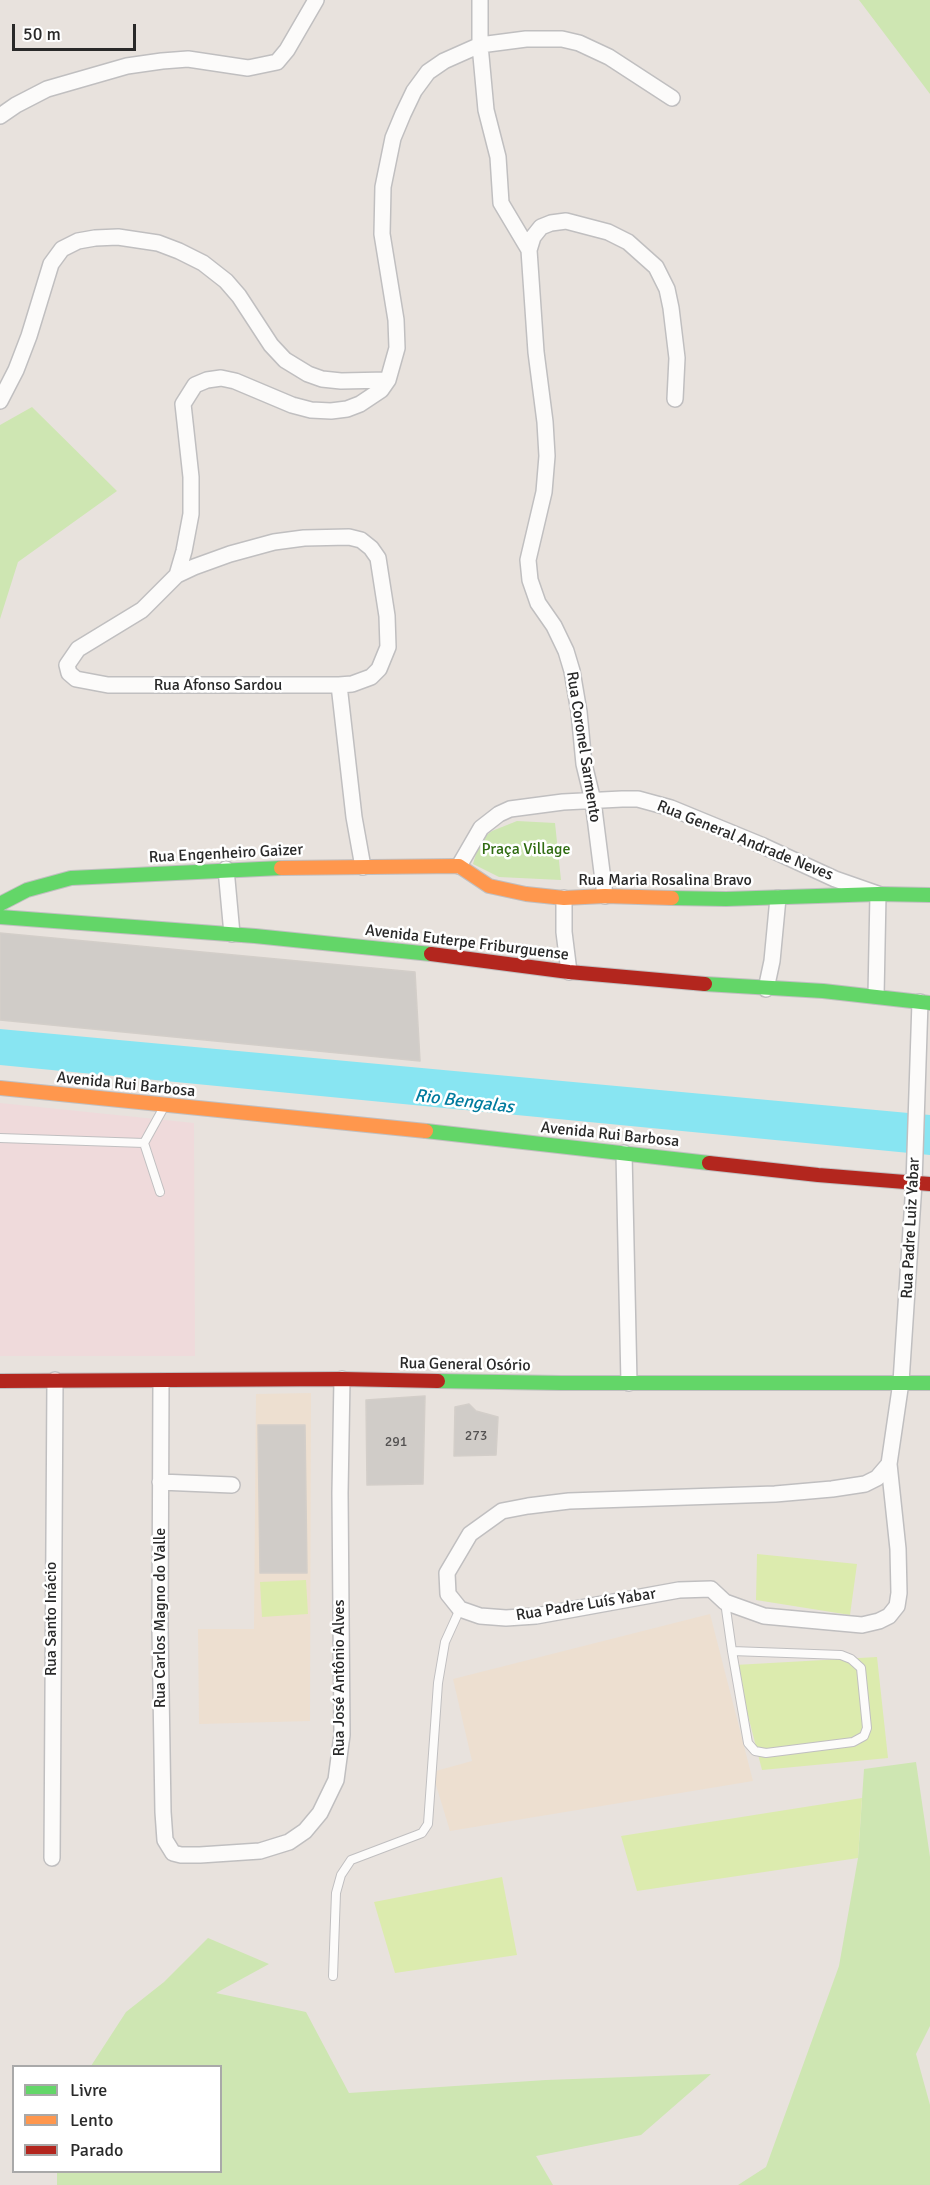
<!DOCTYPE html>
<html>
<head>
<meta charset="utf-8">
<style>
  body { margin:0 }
  #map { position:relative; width:930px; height:2185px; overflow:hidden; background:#e8e2dd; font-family:Signika,sans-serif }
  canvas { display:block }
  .legend { position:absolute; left:12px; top:2065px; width:210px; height:108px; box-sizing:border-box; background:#fff; border:2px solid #a9a9a9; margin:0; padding:8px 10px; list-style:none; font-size:18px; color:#292929 }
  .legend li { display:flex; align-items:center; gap:12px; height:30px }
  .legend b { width:30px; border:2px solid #a9a9a9 }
  .scale { position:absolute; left:12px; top:24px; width:124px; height:27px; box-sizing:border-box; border:3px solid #292929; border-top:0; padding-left:8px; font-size:18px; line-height:21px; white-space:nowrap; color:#292929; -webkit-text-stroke:4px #fff; paint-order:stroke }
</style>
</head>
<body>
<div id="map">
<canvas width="930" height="2185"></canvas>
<ul class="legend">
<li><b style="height:8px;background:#63d668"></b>Livre</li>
<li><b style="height:8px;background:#ff974d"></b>Lento</li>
<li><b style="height:8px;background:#b3261e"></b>Parado</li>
</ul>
<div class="scale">50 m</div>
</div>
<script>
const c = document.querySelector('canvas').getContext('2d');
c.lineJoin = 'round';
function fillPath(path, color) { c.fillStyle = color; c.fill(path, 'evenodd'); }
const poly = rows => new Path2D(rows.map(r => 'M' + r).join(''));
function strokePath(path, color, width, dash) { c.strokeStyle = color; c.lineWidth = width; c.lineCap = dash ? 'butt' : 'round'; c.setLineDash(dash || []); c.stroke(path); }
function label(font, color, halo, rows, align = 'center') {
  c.font = font + ' Signika,sans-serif'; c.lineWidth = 5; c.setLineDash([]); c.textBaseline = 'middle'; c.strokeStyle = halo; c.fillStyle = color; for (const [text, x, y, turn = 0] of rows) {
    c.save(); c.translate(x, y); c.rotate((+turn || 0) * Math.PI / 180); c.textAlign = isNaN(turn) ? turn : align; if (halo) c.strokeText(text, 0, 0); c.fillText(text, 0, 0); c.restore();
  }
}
fillPath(poly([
  [311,1393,310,1721,199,1724,198,1629,254,1629,256,1394],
  [710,1614,753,1781,450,1831,432,1772,472,1761,453,1679]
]), '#eddfd0');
fillPath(poly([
  [0,1103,194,1123,195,1356,0,1356]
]), '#efdadb');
fillPath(poly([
  [859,0,930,0,930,94],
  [32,407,117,491,18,562,0,619,0,425],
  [517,821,555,823,561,880,499,877,473,864,480,840,492,831],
  [916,1762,930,1857,930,2026,916,2054,930,2105,930,2185,738,2185,766,2167,839,1966,858,1858,864,1769],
  [208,1938,269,1964,216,1993,306,2012,349,2093,546,2080,711,2074,641,2135,536,2156,553,2185,57,2185,57,2172,220,2172,220,2066,91,2066,126,2012,164,1982]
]), '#cee6b2');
fillPath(poly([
  [757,1554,857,1564,850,1615,756,1600],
  [306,1580,308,1614,262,1617,260,1582],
  [877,1657,888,1758,762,1770,735,1665],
  [862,1798,858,1858,637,1891,621,1836],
  [502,1877,517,1955,395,1973,374,1902]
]), '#dcebae');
fillPath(poly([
  [0,1029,930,1115,930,1155,0,1065]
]), '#88e5f2');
const building = poly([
  [0,933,415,972,420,1061,0,1020,0,933],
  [425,1396,423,1484,367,1485,366,1400,425,1396],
  [469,1404,476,1411,498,1417,496,1455,454,1456,455,1407,469,1404],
  [258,1425,305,1425,307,1573,260,1573,258,1425]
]);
fillPath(building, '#d0ccc8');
strokePath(building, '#d3cec9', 1.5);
const lane = poly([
  [0,1138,144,1143,164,1107],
  [144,1143,160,1192],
  [725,1602,732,1651,748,1743,755,1751,766,1753,853,1742,864,1736,867,1728,861,1668,851,1659,841,1655,732,1651],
  [333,1976,336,1893,341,1875,351,1860,417,1835,422,1833,428,1824,438,1683,445,1642,460,1609]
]);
const street = poly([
  [480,0,480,45,486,110,498,157,501,203,529,250],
  [0,116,16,105,47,89,127,66,162,61,188,59,248,68,277,62,287,50,316,0],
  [0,401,16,370,29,336,51,264,62,249,78,241,95,238,118,237,158,243,179,251,203,263,226,281,239,296,271,345,285,360,308,374,322,379,341,381,388,380],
  [177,575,184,551,191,514,191,477,183,404,195,385,207,380,221,378,235,381,292,405,311,410,331,411,347,409,360,404,381,390,388,380,397,348,396,320,382,234,383,187,393,138,403,114,414,91,428,72,444,61,480,45,526,39,562,39,579,43,609,57,672,98],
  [339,685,352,684,371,677,379,669,388,647,387,616,378,558,371,548,361,540,349,537,304,538,274,542,230,554,194,567,177,575,142,610,78,649,67,665,69,673,76,679,108,685,339,685,354,817,363,867],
  [459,866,481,828,499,814,510,809,563,802,622,799,638,799,671,808,761,845,835,879,878,894,876,996],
  [226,869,232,934],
  [605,896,593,801,584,764,579,712,572,671,566,651,554,626,538,603,530,580,528,560,544,492,547,456,545,422,536,352,529,250,533,237,541,227,551,223,566,221,608,232,628,242,656,267,667,289,671,308,677,358,675,399],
  [564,898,564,932,569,972],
  [766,989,772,961,778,898],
  [624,1153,629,1383],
  [161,1381,160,1628,163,1812,165,1840,173,1853,181,1855,200,1855,260,1851,289,1842,305,1831,320,1813,336,1780,342,1735,340,1493,342,1379],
  [889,1464,877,1478,865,1484,832,1489,775,1494,569,1501,528,1506,502,1511,470,1534,447,1573,448,1594,460,1609,480,1616,506,1618,536,1616,679,1590,711,1589,725,1602,764,1616,862,1625,879,1621,889,1616,897,1606,899,1593,898,1549,889,1464,901,1382,914,1183,920,1002],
  [160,1482,232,1485],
  [52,1858,55,1380]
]);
const fast = poly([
  [672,898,726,899,878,894,930,895],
  [0,904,27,890,71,878,281,868],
  [0,917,255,936,431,954],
  [705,984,823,991,930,1003],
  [426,1131,709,1163],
  [438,1381,561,1383,930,1383]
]);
const slow = poly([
  [281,868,459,866,489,886,526,894,564,898,605,896,672,898],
  [0,1088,426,1131]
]);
const jam = poly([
  [431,954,569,972,705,984],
  [709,1163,818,1175,930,1184],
  [0,1381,342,1379,438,1381]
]);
strokePath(lane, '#c0bfc0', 10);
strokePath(street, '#c0bfc0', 18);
strokePath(fast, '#c0bfc0', 16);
strokePath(slow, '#c0bfc0', 16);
strokePath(jam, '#c0bfc0', 16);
strokePath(lane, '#fcfbfa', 8);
strokePath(street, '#fcfbfa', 15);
strokePath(fast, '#63d668', 14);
strokePath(slow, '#ff974d', 14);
strokePath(jam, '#b3261e', 14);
label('14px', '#545252', null, [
  ["273",476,1436],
  ["291",396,1442]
]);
label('16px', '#292929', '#fff', [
  ["Rua Afonso Sardou",218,686],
  ["Rua Coronel Sarmento",583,747,81],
  ["Rua General Andrade Neves",745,841,22],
  ["Rua Engenheiro Gaizer",226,854,-3],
  ["Rua Maria Rosalina Bravo",665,881],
  ["Avenida Euterpe Friburguense",467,943,7],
  ["Avenida Rui Barbosa",126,1085,6],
  ["Avenida Rui Barbosa",610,1135,6],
  ["Rua Padre Luiz Yabar",911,1228,-87],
  ["Rua General Osório",465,1365,1],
  ["Rua Padre Luís Yabar",586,1605,-9],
  ["Rua Carlos Magno do Valle",161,1618,-90],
  ["Rua Santo Inácio",52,1619,-90],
  ["Rua José Antônio Alves",340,1678,-90]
]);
label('16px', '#306c12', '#fff', [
  ["Praça Village",526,850]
]);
label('italic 18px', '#017b9e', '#fff', [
  ["Rio Bengalas",464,1102,7]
]);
</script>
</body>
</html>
